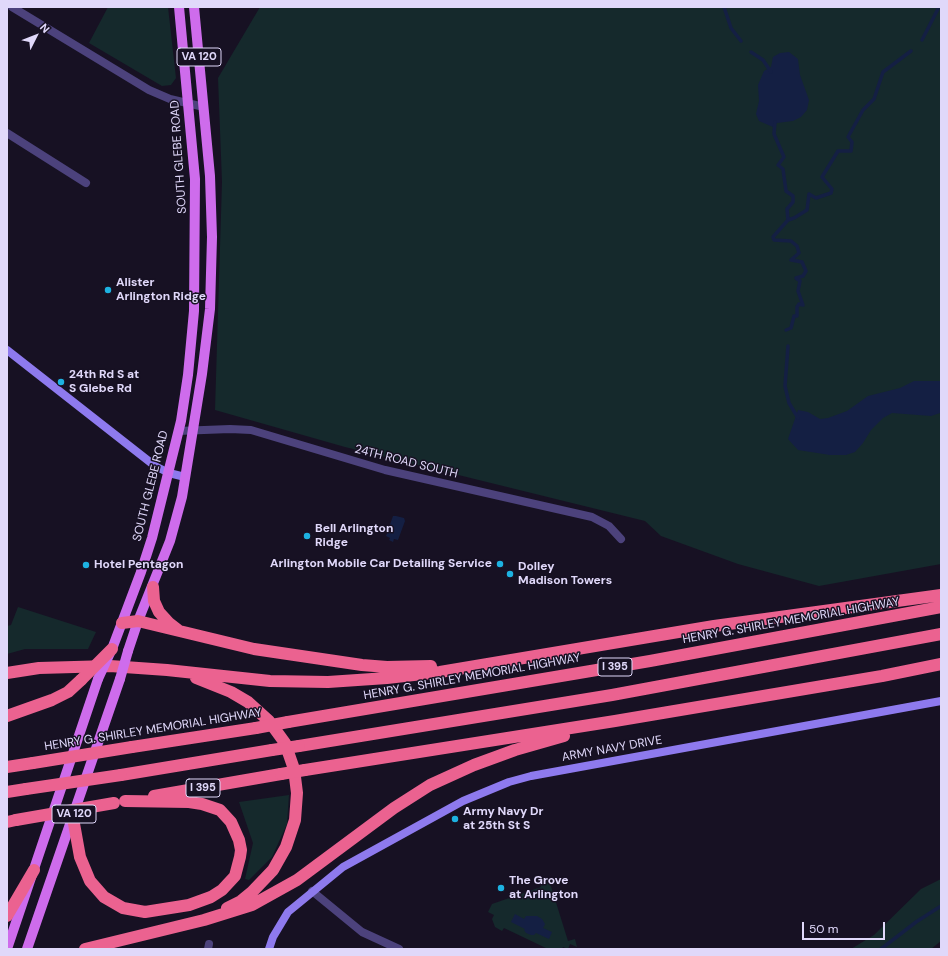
<!DOCTYPE html>
<html>
<head>
<meta charset="utf-8">
<style>
  body { margin:0 }
  #map { position:relative; width:948px; height:956px; overflow:hidden; background:#171123; font-family:"DM Sans",sans-serif }
  canvas { display:block }
  .frame { position:absolute; inset:0; border:8px solid #e0d8fa; pointer-events:none }
  .north { position:absolute; left:16px; top:16px; width:40px; height:40px; -webkit-text-stroke:3px #171123; paint-order:stroke; rotate:48deg; font-size:11px; font-weight:700; line-height:16px; text-align:center; color:#e0d8fa }
  .north::after { content:''; display:block; margin:auto; width:14px; height:18px; background:#e0d8fa; clip-path:polygon(50% 0,100% 100%,50% 72%,0 100%) }
  .scale { position:absolute; left:802px; top:922px; width:83px; height:18px; box-sizing:border-box; border:2px solid #e0d8fa; border-top:0; padding-left:5px; font-size:12px; line-height:14px; white-space:nowrap; color:#e0d8fa; -webkit-text-stroke:3px #171123; paint-order:stroke }
</style>
</head>
<body>
<div id="map">
<canvas width="948" height="956"></canvas>
<div class="frame"></div>
<div class="north">N</div>
<div class="scale">50 m</div>
</div>
<script>
const c = document.querySelector('canvas').getContext('2d');
c.lineJoin = 'round';
function fillPath(path, color) { c.fillStyle = color; c.fill(path, 'evenodd'); }
const poly = rows => new Path2D(rows.map(r => 'M' + r).join(''));
function strokePath(path, color, width, dash) { c.strokeStyle = color; c.lineWidth = width; c.lineCap = dash ? 'butt' : 'round'; c.setLineDash(dash || []); c.stroke(path); }
function label(font, color, halo, rows, align = 'center') {
  c.font = font + ' "DM Sans",sans-serif'; c.lineWidth = 3; c.setLineDash([]); c.textBaseline = 'middle'; c.strokeStyle = halo; c.fillStyle = color; for (const [text, x, y, turn = 0] of rows) {
    c.save(); c.translate(x, y); c.rotate((+turn || 0) * Math.PI / 180); c.textAlign = isNaN(turn) ? turn : align; if (halo) c.strokeText(text, 0, 0); c.fillText(text, 0, 0); c.restore();
  }
}
fillPath(poly([
  [108,7,168,7,176,78,171,85,162,86,89,43],
  [260,7,941,7,941,564,819,586,738,564,661,536,645,521,345,447,215,410,222,182,218,78],
  [18,607,96,632,88,649,25,649,7,654,7,626,11,625],
  [289,795,287,824,272,857,249,880,245,879,253,843,239,802],
  [941,879,941,941,931,949,851,949,874,935,921,889],
  [549,880,568,941,575,939,577,947,570,944,568,949,563,947,562,949,548,949,504,928,502,931,495,927,492,919,494,915,488,912,492,904,541,887,540,883]
]), '#15292c');
fillPath(poly([
  [789,52,798,59,800,75,809,100,807,110,801,117,793,121,777,123,773,127,759,121,756,114,759,101,758,85,764,71,771,67,773,57,780,53],
  [914,381,940,381,941,412,940,413,931,416,892,413,883,418,871,430,863,443,855,452,846,455,830,455,798,450,788,439,798,410,808,412,820,419,828,418,847,411,868,396,900,388],
  [393,516,396,516,404,518,405,521,398,540,394,539,393,542,389,540,390,538,386,536],
  [515,914,524,919,526,916,537,916,542,919,545,924,543,928,552,932,549,939,536,933,534,935,531,935,526,933,524,930,525,929,511,922]
]), '#141f43');
strokePath(poly([
  [724,7,731,28,741,41],
  [922,40,939,7],
  [751,52,763,60,771,72],
  [775,122,774,134,784,157,778,165,783,169,786,191,793,196,793,202,787,209,788,220,773,237,774,240,791,241,797,246,799,253,791,260,802,262,806,271,803,276,796,278,800,281,798,291,803,305,799,304,797,307,797,316,794,316,791,328,786,330],
  [788,220,794,218,807,210,809,194,816,198,831,193,832,189,822,177,838,151,851,151,852,142,848,137,863,110,874,99,883,72,911,51],
  [788,346,785,386,789,403,798,418],
  [881,949,916,922,941,906]
]), '#141f43', 3.5);
strokePath(poly([
  [12,7,149,90,170,99,204,107],
  [7,133,86,183],
  [178,431,230,429,251,430,385,470,592,517,609,526,621,539],
  [312,891,362,932,399,949],
  [208,949,209,944]
]), '#4c427c', 8);
strokePath(poly([
  [7,350,155,466,169,473,185,477],
  [269,949,273,937,288,912,343,867,463,801,509,782,531,776,941,701]
]), '#8e7aee', 8);
strokePath(poly([
  [112,649,141,572,152,538,181,421,188,375,194,311,195,179,179,7],
  [128,651,138,621,170,541,182,497,202,374,210,309,212,237,210,176,194,7],
  [7,949,98,679],
  [27,949,120,679]
]), '#ce6cec', 10);
strokePath(poly([
  [153,587,154,601,159,612,169,623,178,630],
  [122,623,138,621,254,649,362,665,387,667,431,666],
  [7,673,39,668,110,666,167,670,270,681,328,682,387,678,440,672,714,626,941,595],
  [196,678,231,692,248,702,269,721,285,743,294,769,297,793,295,820,286,847,273,870,252,892,241,901,227,908],
  [7,716,52,700,68,692,81,680],
  [288,722,650,661,941,607],
  [299,746,612,695,941,634],
  [132,747,256,728],
  [7,767,33,763],
  [305,770,615,721,882,676,941,664],
  [121,775,272,750],
  [7,792,26,789],
  [154,796,281,774],
  [73,818,80,857,90,881,104,897,123,908,145,912,189,905,211,897,222,890,235,876,240,857,241,850,239,840,231,822,220,810,202,804,189,802,125,801],
  [7,822,16,820],
  [7,916,34,870],
  [85,949,204,920,252,905,297,880,394,808,430,785,474,765,515,750,564,736]
]), '#eb6290', 12);
strokePath(poly([
  [98,679,110,653],
  [120,679,128,651]
]), '#ce6cec', 10);
strokePath(poly([
  [81,680,112,649],
  [256,728,288,722],
  [272,750,299,746],
  [33,763,132,747],
  [281,774,305,770],
  [26,789,121,775],
  [16,820,114,803]
]), '#eb6290', 12);
for (const [x, y, r, color] of [
  [108,290,4,"#1db2e1"],
  [61,382,4,"#1db2e1"],
  [307,536,4,"#1db2e1"],
  [500,564,4,"#1db2e1"],
  [86,565,4,"#1db2e1"],
  [510,574,4,"#1db2e1"],
  [455,819,4,"#1db2e1"],
  [501,888,4,"#1db2e1"]
]) { const dot = new Path2D(); dot.arc(x, y, r, 0, 2 * Math.PI); c.fillStyle = color; c.fill(dot); strokePath(dot, '#171123', 1.5); }
for (const [x, y, w] of [
  [199,57,44],
  [615,667,34],
  [203,788,34],
  [74,814,44]
]) { const box = new Path2D(); box.roundRect(x - w / 2, y - 9, w, 18, 3); c.fillStyle = '#171123'; c.fill(box); strokePath(box, '#e0d8fa', 1); }
label('bold 11px', '#e0d8fa', null, [
  ["VA 120",199,57],
  ["I 395",615,667],
  ["I 395",203,788],
  ["VA 120",74,814]
]);
label('12px', '#e0d8fa', '#171123', [
  ["SOUTH GLEBE ROAD",179,157,-94],
  ["24TH ROAD SOUTH",406,462,14],
  ["SOUTH GLEBE ROAD",151,486,-76],
  ["HENRY G. SHIRLEY MEMORIAL HIGHWAY",791,621,-10],
  ["HENRY G. SHIRLEY MEMORIAL HIGHWAY",472,677,-10],
  ["HENRY G. SHIRLEY MEMORIAL HIGHWAY",153,730,-9],
  ["ARMY NAVY DRIVE",612,749,-10]
]);
label('bold 12px', '#e0d8fa', '#171123', [
  ["Alister",116,283],
  ["Arlington Ridge",116,297],
  ["24th Rd S at",69,375],
  ["S Glebe Rd",69,389],
  ["Bell Arlington",315,529],
  ["Ridge",315,543],
  ["Arlington Mobile Car Detailing Service",492,564,"right"],
  ["Hotel Pentagon",94,565],
  ["Dolley",518,567],
  ["Madison Towers",518,581],
  ["Army Navy Dr",463,812],
  ["at 25th St S",463,826],
  ["The Grove",509,881],
  ["at Arlington",509,895]
], 'left');
</script>
</body>
</html>
